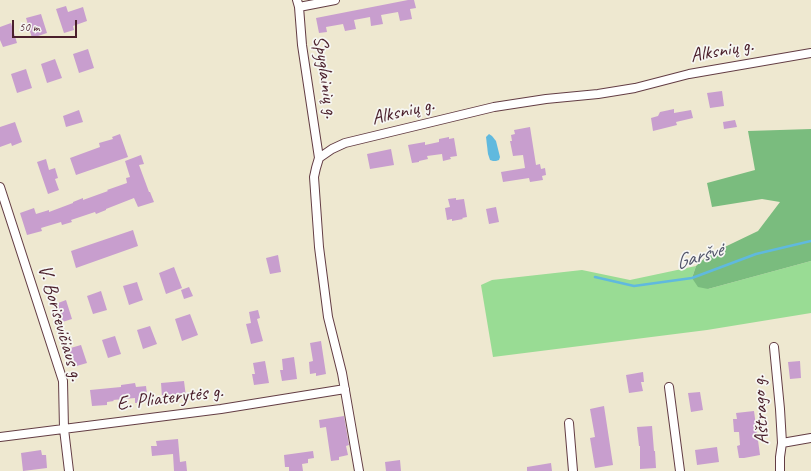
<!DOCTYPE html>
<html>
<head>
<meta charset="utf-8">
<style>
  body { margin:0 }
  #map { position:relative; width:811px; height:471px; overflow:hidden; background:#eee8d0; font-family:Caveat,sans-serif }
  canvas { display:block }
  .scale { position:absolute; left:12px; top:20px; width:65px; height:18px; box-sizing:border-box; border:2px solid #4a1f2b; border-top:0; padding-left:5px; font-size:12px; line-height:14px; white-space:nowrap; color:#4a1f2b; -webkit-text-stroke:3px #f6f6f2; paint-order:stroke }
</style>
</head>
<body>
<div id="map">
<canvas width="811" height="471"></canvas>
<div class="scale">50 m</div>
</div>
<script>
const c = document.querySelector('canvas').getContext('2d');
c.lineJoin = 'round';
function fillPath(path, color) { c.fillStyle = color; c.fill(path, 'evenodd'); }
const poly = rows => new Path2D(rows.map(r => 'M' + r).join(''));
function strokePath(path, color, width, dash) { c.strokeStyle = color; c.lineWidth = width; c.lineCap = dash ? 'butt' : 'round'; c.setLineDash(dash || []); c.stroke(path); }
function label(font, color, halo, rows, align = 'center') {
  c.font = font + ' Caveat,sans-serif'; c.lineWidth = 3.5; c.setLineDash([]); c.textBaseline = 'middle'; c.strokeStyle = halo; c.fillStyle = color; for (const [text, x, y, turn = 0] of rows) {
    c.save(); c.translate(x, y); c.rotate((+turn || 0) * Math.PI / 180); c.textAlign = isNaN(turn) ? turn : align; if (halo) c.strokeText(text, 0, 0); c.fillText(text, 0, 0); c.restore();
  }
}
fillPath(poly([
  [811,261,811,313,707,330,493,357,481,285,492,280,582,270,630,280,696,266,692,278,708,289]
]), '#99dc94');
fillPath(poly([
  [811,129,811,261,708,289,698,287,692,278,696,266,708,255,758,231,780,202,762,199,712,207,707,183,755,170,748,131]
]), '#7abc7e');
fillPath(poly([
  [489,134,492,136,496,141,500,157,499,160,496,161,493,161,490,160,488,154,486,137]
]), '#60b9de');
strokePath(poly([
  [595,277,634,286,692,278,756,254,811,241]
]), '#60b9de', 2.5);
fillPath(poly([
  [408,0,414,0,416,8,410,9,412,19,400,21,398,12,381,15,383,24,371,26,370,17,354,20,356,29,345,31,343,24,326,27,327,32,319,33,316,18],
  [66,6,68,12,83,7,87,21,73,26,74,30,64,33,56,9],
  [41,14,47,33,32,38,26,18],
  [11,23,17,43,3,47,0,40,0,27],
  [88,49,94,68,79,73,73,54],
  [55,59,62,78,47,83,41,64],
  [26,69,32,88,17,93,11,74],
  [722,91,724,106,710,108,707,93],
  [674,109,674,113,691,110,693,118,676,122,677,125,653,131,651,118,658,116,660,112],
  [79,110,83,122,66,127,63,116],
  [735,120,737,127,724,129,723,122],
  [15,122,22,142,12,146,11,143,0,147,0,127],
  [530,127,536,165,540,164,541,169,545,168,546,175,542,176,543,180,530,182,529,178,503,182,501,172,525,168,523,155,513,156,510,141,512,141,511,135,515,134,514,130],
  [120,134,128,157,76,175,70,158,100,147,99,143,113,139,112,137],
  [449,137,449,139,454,138,457,156,450,157,451,159,443,161,442,154,427,156,428,159,419,161,419,162,412,163,408,145,425,142,425,145,439,142,439,139],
  [391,149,394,165,370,169,367,154],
  [141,155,144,164,139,165,149,192,150,192,154,202,138,207,134,198,106,209,106,210,96,214,95,212,71,220,72,222,62,225,61,222,41,228,42,231,27,235,20,213,34,208,36,214,49,210,49,212,73,203,73,202,83,198,83,200,108,191,107,190,127,183,126,178,130,177,125,161],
  [46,159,49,170,55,168,58,178,55,179,59,190,48,194,37,162],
  [456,198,456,200,464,199,467,217,462,218,463,219,452,221,452,219,447,220,445,208,450,207,448,199],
  [496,207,499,222,489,224,486,209],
  [133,230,138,246,76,268,71,251],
  [278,255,281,272,270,274,266,258],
  [174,267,182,288,166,294,159,273],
  [137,282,143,300,129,305,123,286],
  [189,287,193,296,184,299,181,290],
  [101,291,107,310,93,314,87,296],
  [66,300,72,319,59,323,53,305],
  [258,310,260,318,257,319,263,341,251,344,246,324,251,323,249,312],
  [190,314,198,335,182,341,175,319],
  [150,326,157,344,143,349,137,330],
  [115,336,121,354,108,358,102,340],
  [321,341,326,374,316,376,316,373,310,374,309,362,313,361,310,343],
  [81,345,87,363,73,367,67,349],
  [294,357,297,379,282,381,280,370,283,370,282,359],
  [265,361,269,383,254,385,252,374,255,374,253,363],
  [800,361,801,378,790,379,788,362],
  [643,372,644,382,641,382,643,391,629,393,626,375],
  [184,381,186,397,169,399,168,396,162,397,161,383],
  [135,383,136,387,146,386,148,402,135,403,135,398,113,400,114,401,107,402,107,405,92,406,90,390,121,387,121,385],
  [700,392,703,410,691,412,688,393],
  [604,406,613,465,595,468,590,438,595,437,590,409],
  [754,411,760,455,744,458,739,458,737,446,740,445,739,432,734,432,733,419,737,419,736,413],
  [344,416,349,445,346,446,348,455,339,457,339,460,331,461,326,427,320,428,319,420],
  [652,426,654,451,655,451,656,468,640,469,640,446,639,446,637,427],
  [178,439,180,462,186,461,187,471,174,471,173,454,152,456,151,446,157,446,156,441],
  [717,447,719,462,697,465,695,450],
  [41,450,42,455,46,455,47,468,23,471,21,453],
  [313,451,314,458,308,459,308,463,302,464,303,471,289,471,289,467,285,467,284,455],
  [400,460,401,471,386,471,385,462],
  [551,463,552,471,527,471,527,467]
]), '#c89ece');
const street = poly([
  [297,0,299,7,302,45,319,158],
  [299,7,335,0],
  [0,187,63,381,64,429,69,471],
  [774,347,780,409,782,443,780,457,780,471],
  [669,387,680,471],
  [569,423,573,471],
  [0,437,221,409,345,389],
  [782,443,811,438],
  [359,471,342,373,328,317,319,247,314,177,316,168,319,158,332,149,345,143,494,107,546,99,598,94,635,88,689,74,811,53]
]);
strokePath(street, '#633d44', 10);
strokePath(street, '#fff', 8);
label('20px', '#4a1f2b', '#f6f6f2', [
  ["Alksnių g.",722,51,-10],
  ["Spyglainių g.",325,77,82],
  ["Alksnių g.",403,112,-13],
  ["V. Borisevičiaus g.",60,323,74],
  ["E. Pliaterytės g.",170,398,-7],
  ["Aštrago g.",761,410,-93]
]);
label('italic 21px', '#52556a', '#f6f6f2', [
  ["Garšvė",699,257,-17]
]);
</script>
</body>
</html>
